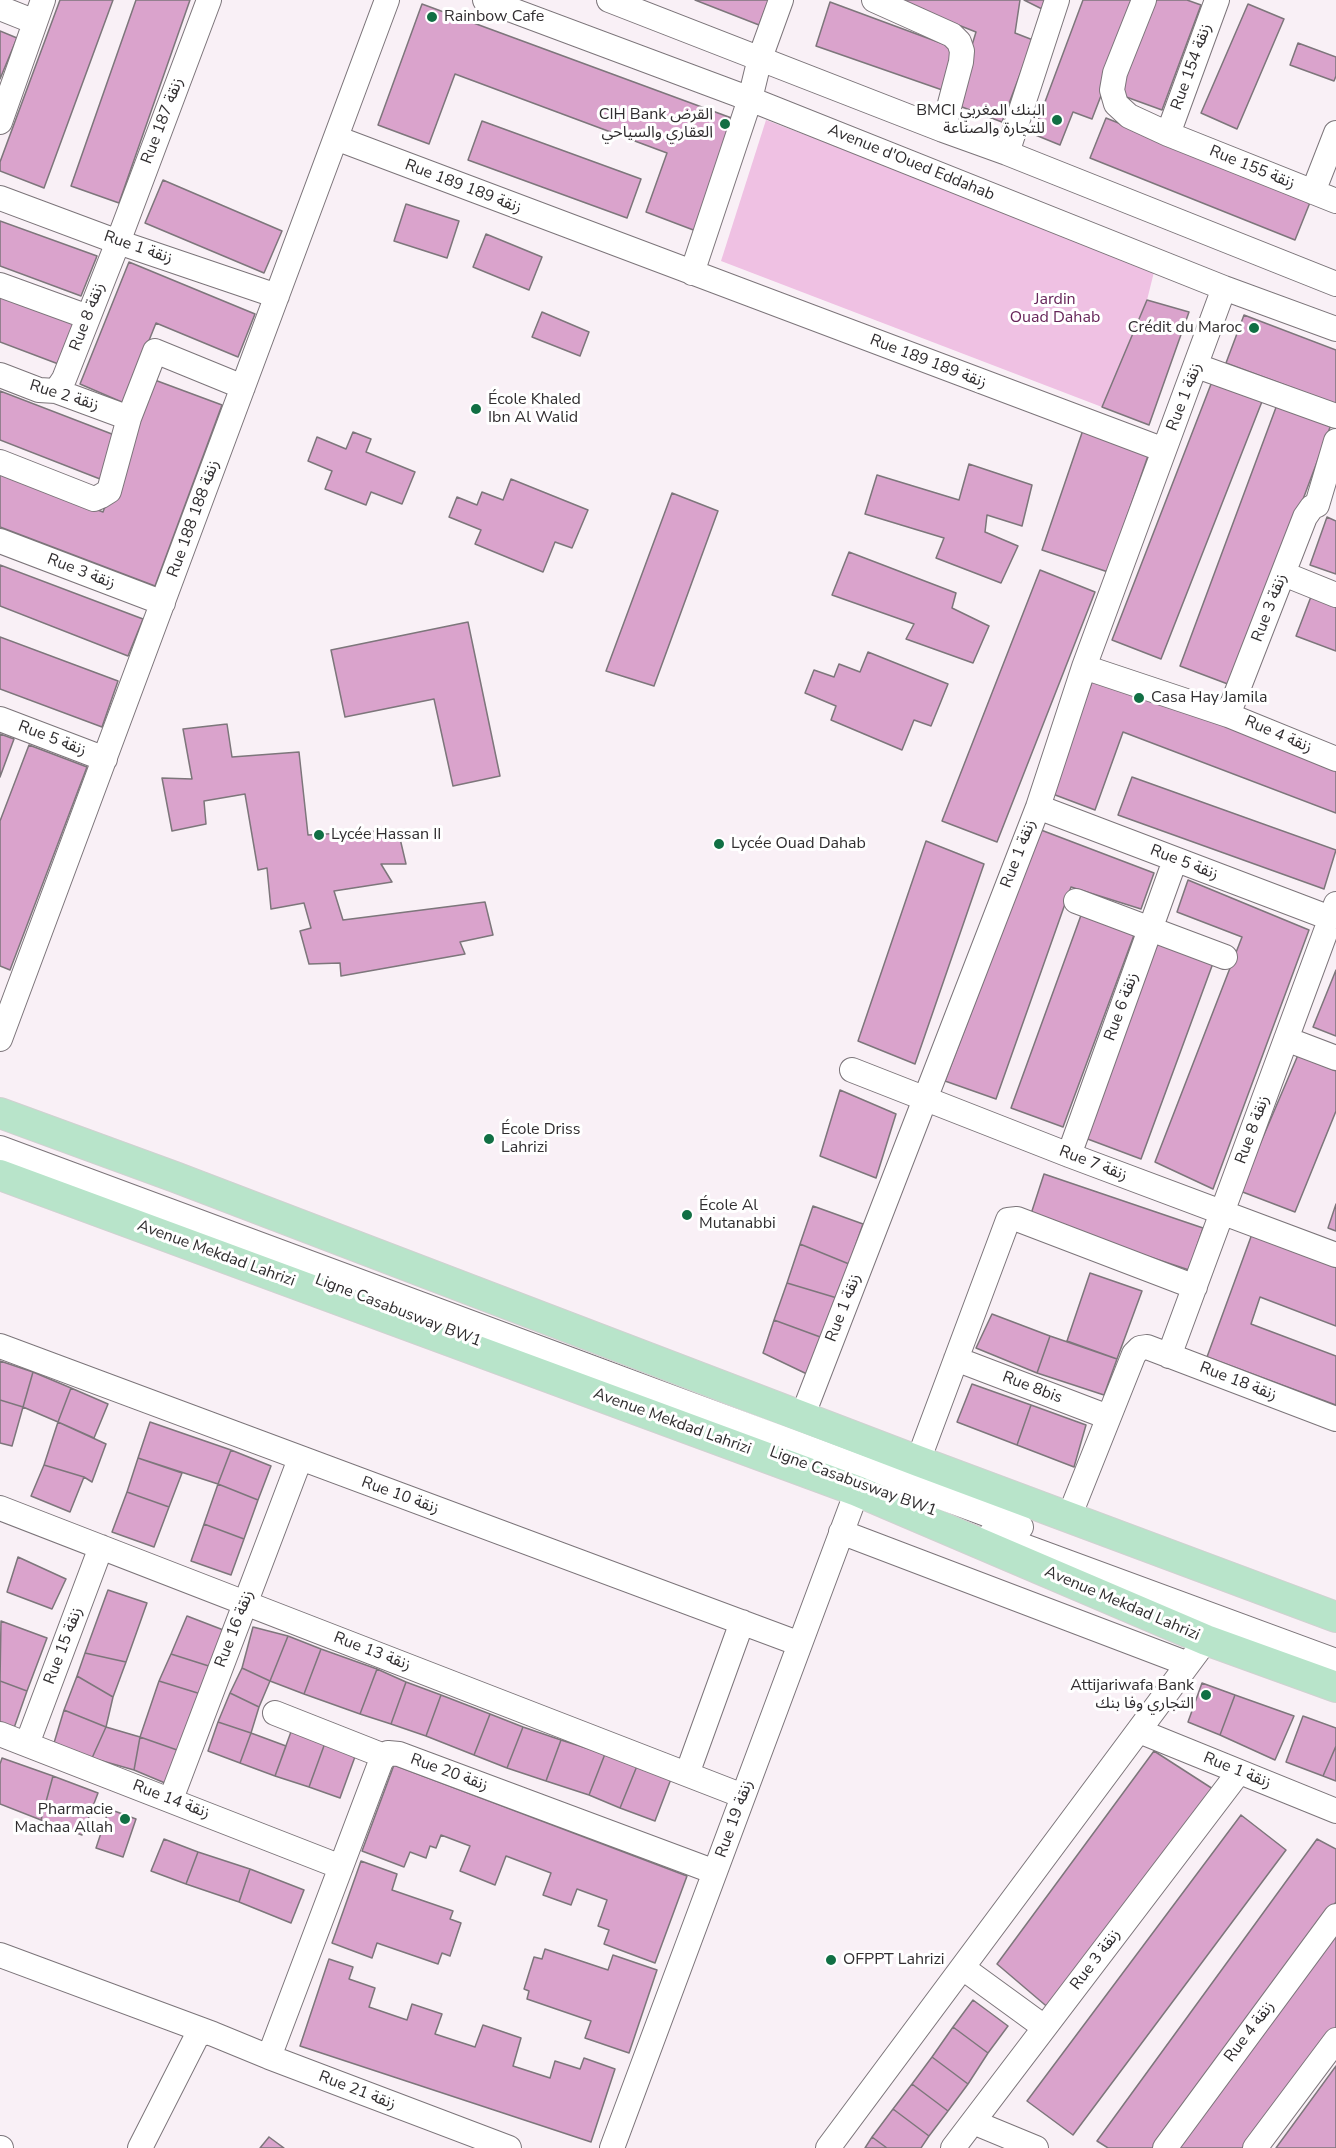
<!DOCTYPE html>
<html>
<head>
<meta charset="utf-8">
<style>
  body { margin:0 }
  canvas { display:block; background:#f9f0f6 }
</style>
</head>
<body>
<canvas width="1336" height="2148"></canvas>
<script>
const c = document.querySelector('canvas').getContext('2d');
c.lineJoin = 'round';
function fillPath(path, color) { c.fillStyle = color; c.fill(path, 'evenodd'); }
const poly = rows => new Path2D(rows.map(r => 'M' + r).join(''));
function strokePath(path, color, width, dash) { c.strokeStyle = color; c.lineWidth = width; c.lineCap = dash ? 'butt' : 'round'; c.setLineDash(dash || []); c.stroke(path); }
function label(font, color, halo, rows, align = 'center') {
  c.font = font + ' "Nunito Sans","Noto Sans Arabic",sans-serif'; c.lineWidth = 6; c.setLineDash([]); c.textBaseline = 'middle'; c.strokeStyle = halo; c.fillStyle = color; for (const [text, x, y, turn = 0] of rows) {
    c.save(); c.translate(x, y); c.rotate((+turn || 0) * Math.PI / 180); c.textAlign = isNaN(turn) ? turn : align; if (halo) c.strokeText(text, 0, 0); c.fillText(text, 0, 0); c.restore();
  }
}
fillPath(poly([
  [766,120,1155,268,1147,300,1102,407,721,261]
]), '#efc1e3');
const building = poly([
  [60,0,113,0,44,188,0,171,0,162,60,0],
  [136,0,190,0,119,203,71,186,136,0],
  [695,0,769,0,759,25,695,0],
  [895,0,1020,0,1015,33,1033,40,1002,122,954,104,976,32,895,0],
  [1024,0,1047,0,1044,10,1024,0],
  [1083,0,1138,0,1092,119,1073,112,1060,145,1033,134,1083,0],
  [1152,0,1187,0,1201,5,1162,110,1118,94,1152,0],
  [830,2,957,49,948,92,816,46,830,2],
  [422,4,737,120,696,231,646,212,667,153,455,74,429,144,378,125,422,4],
  [1248,4,1284,19,1237,129,1201,113,1248,4],
  [0,31,17,38,0,79,0,31],
  [1298,43,1336,57,1336,76,1334,81,1290,65,1298,43],
  [1106,118,1311,200,1295,240,1090,158,1106,118],
  [482,121,641,179,627,218,468,160,482,121],
  [163,180,282,231,264,273,145,223,163,180],
  [406,204,459,221,447,258,394,241,406,204],
  [0,221,97,256,81,296,0,266,0,221],
  [486,234,542,257,529,290,473,267,486,234],
  [129,262,255,314,238,357,156,323,124,403,80,384,129,262],
  [0,293,77,322,61,365,0,342,0,293],
  [1147,300,1189,312,1149,425,1102,407,1147,300],
  [542,312,589,332,580,356,532,337,542,312],
  [1244,315,1336,350,1336,404,1226,363,1244,315],
  [152,379,222,405,155,586,0,527,0,472,103,512,152,379],
  [1213,379,1263,399,1161,659,1112,640,1213,379],
  [0,391,117,436,100,479,0,440,0,391],
  [1278,402,1332,422,1233,686,1180,666,1278,402],
  [1085,424,1151,447,1108,572,1042,550,1085,424],
  [353,432,371,439,366,452,415,472,402,504,371,492,366,505,325,489,332,471,308,461,317,437,346,449,353,432],
  [969,464,1032,485,1022,526,987,515,985,532,1018,546,1001,583,936,558,944,538,865,514,877,475,959,500,969,464],
  [511,479,588,510,572,548,555,542,543,572,475,544,481,530,449,517,457,497,477,505,482,492,503,500,511,479],
  [672,493,718,511,654,686,606,671,672,493],
  [1327,517,1336,521,1336,574,1310,565,1327,517],
  [849,552,956,593,952,608,989,626,973,663,906,639,914,624,832,595,849,552],
  [0,565,143,619,128,656,0,606,0,565],
  [1040,570,1095,592,997,842,942,821,1040,570],
  [1312,594,1336,603,1336,651,1296,636,1312,594],
  [468,622,500,776,453,786,434,699,345,717,331,650,468,622],
  [0,637,118,681,102,727,0,689,0,637],
  [868,652,948,684,931,726,914,720,902,750,831,720,836,706,805,693,814,670,834,677,839,664,860,672,868,652],
  [1095,674,1336,766,1336,813,1123,732,1095,810,1050,793,1095,674],
  [227,724,232,757,299,752,308,835,398,830,406,864,381,864,392,882,334,891,343,920,485,902,493,935,460,942,465,954,341,976,340,963,309,964,300,931,311,928,304,903,271,909,267,868,258,870,245,794,204,801,206,824,172,831,162,778,192,779,183,729,227,724],
  [0,734,14,739,0,777,0,734],
  [29,745,87,767,10,970,0,966,0,821,29,745],
  [1132,777,1336,850,1324,889,1118,815,1132,777],
  [1041,830,1154,873,1141,909,1071,887,996,1099,945,1081,1041,830],
  [926,841,984,864,915,1064,858,1041,926,841],
  [1188,880,1309,930,1213,1189,1155,1162,1242,937,1177,912,1188,880],
  [1084,907,1137,927,1063,1127,1011,1108,1084,907],
  [1160,934,1216,955,1141,1159,1085,1138,1160,934],
  [1336,970,1336,1036,1313,1027,1336,970],
  [1298,1055,1336,1071,1336,1111,1295,1212,1240,1191,1298,1055],
  [840,1090,896,1114,876,1178,820,1156,840,1090],
  [1044,1174,1203,1228,1189,1270,1030,1217,1044,1174],
  [1336,1204,1336,1231,1328,1228,1336,1204],
  [813,1206,863,1224,849,1264,800,1244,813,1206],
  [1252,1234,1336,1266,1336,1326,1260,1297,1251,1324,1336,1356,1336,1405,1207,1357,1252,1234],
  [800,1244,849,1264,837,1298,787,1283,800,1244],
  [1090,1273,1142,1291,1117,1359,1067,1341,1090,1273],
  [787,1283,837,1298,823,1338,774,1320,787,1283],
  [992,1314,1050,1336,1037,1373,976,1348,992,1314],
  [774,1320,823,1338,809,1375,763,1353,774,1320],
  [1050,1336,1117,1359,1104,1395,1037,1373,1050,1336],
  [0,1361,33,1372,23,1407,0,1400,0,1361],
  [33,1372,71,1388,58,1422,23,1407,33,1372],
  [972,1384,1031,1405,1017,1445,957,1422,972,1384],
  [71,1388,108,1404,94,1438,58,1422,71,1388],
  [0,1400,23,1407,12,1446,0,1443,0,1400],
  [1031,1405,1086,1425,1074,1467,1017,1445,1031,1405],
  [58,1422,106,1444,92,1482,84,1477,44,1465,58,1422],
  [150,1422,231,1450,218,1484,138,1458,150,1422],
  [231,1450,271,1466,258,1500,218,1484,231,1450],
  [138,1458,182,1473,169,1507,127,1492,138,1458],
  [44,1465,84,1477,70,1512,31,1496,44,1465],
  [218,1484,258,1500,244,1539,204,1524,218,1484],
  [127,1492,169,1507,154,1547,112,1532,127,1492],
  [204,1524,244,1539,231,1575,191,1561,204,1524],
  [18,1557,66,1579,52,1609,7,1592,18,1557],
  [108,1590,147,1603,126,1662,85,1653,108,1590],
  [187,1616,226,1631,215,1668,171,1654,187,1616],
  [1,1621,47,1638,27,1691,0,1681,1,1621],
  [253,1627,288,1636,270,1681,242,1668,253,1627],
  [288,1636,321,1649,304,1694,270,1681,288,1636],
  [321,1649,377,1669,360,1714,304,1694,321,1649],
  [85,1653,126,1662,113,1697,77,1676,85,1653],
  [171,1654,215,1668,204,1695,159,1681,171,1654],
  [242,1668,270,1681,259,1707,230,1693,242,1668],
  [377,1669,406,1682,391,1724,360,1714,377,1669],
  [77,1676,113,1697,106,1727,64,1710,77,1676],
  [0,1681,27,1691,14,1728,0,1723,0,1681],
  [159,1681,204,1695,180,1751,140,1737,159,1681],
  [406,1682,441,1695,426,1736,391,1724,406,1682],
  [1202,1683,1235,1695,1220,1735,1188,1722,1202,1683],
  [230,1693,259,1707,251,1733,218,1722,230,1693],
  [441,1695,490,1714,474,1755,426,1736,441,1695],
  [1235,1695,1294,1716,1275,1760,1220,1735,1235,1695],
  [64,1710,106,1727,92,1758,54,1743,64,1710],
  [490,1714,523,1727,507,1768,474,1755,490,1714],
  [1303,1716,1336,1728,1336,1746,1323,1776,1286,1762,1303,1716],
  [218,1722,251,1733,240,1763,208,1751,218,1722],
  [106,1727,140,1737,134,1770,92,1758,106,1727],
  [523,1727,561,1740,546,1781,507,1768,523,1727],
  [292,1729,325,1743,309,1787,275,1776,292,1729],
  [251,1733,286,1746,275,1776,240,1763,251,1733],
  [140,1737,180,1751,165,1783,134,1770,140,1737],
  [561,1740,605,1754,589,1795,546,1781,561,1740],
  [325,1743,356,1754,340,1798,309,1787,325,1743],
  [1336,1746,1336,1781,1323,1776,1336,1746],
  [1154,1751,1213,1789,1051,2010,997,1964,1154,1751],
  [605,1754,637,1766,620,1808,589,1795,605,1754],
  [2,1758,53,1776,41,1820,0,1804,0,1764,2,1758],
  [394,1765,687,1876,655,1963,604,1944,609,1930,598,1926,607,1900,577,1889,571,1905,543,1895,551,1873,506,1856,495,1885,460,1871,470,1846,441,1835,436,1848,430,1846,426,1858,410,1852,404,1867,362,1851,394,1765],
  [637,1766,671,1779,655,1821,620,1808,637,1766],
  [53,1776,98,1793,82,1835,41,1820,53,1776],
  [109,1809,136,1819,123,1857,96,1848,109,1809],
  [1241,1815,1286,1850,1073,2135,1027,2101,1241,1815],
  [164,1839,198,1852,186,1884,151,1871,164,1839],
  [1317,1839,1336,1849,1336,1902,1157,2148,1108,2148,1097,2141,1317,1839],
  [198,1852,250,1869,239,1902,186,1884,198,1852],
  [361,1861,397,1874,392,1890,453,1911,450,1919,461,1923,450,1956,442,1953,438,1964,377,1943,372,1958,332,1943,361,1861],
  [250,1869,304,1890,291,1923,239,1902,250,1869],
  [1336,1935,1336,2039,1255,2148,1177,2148,1336,1935],
  [545,1949,608,1970,613,1955,657,1970,629,2053,585,2038,591,2021,527,1999,529,1991,524,1989,534,1957,542,1959,545,1949],
  [329,1959,353,1967,349,1979,375,1988,369,2007,407,2020,412,2004,442,2014,435,2034,475,2047,483,2025,521,2038,513,2066,550,2078,555,2061,580,2069,584,2058,615,2069,591,2142,300,2046,329,1959],
  [973,2000,1008,2026,988,2053,953,2027,973,2000],
  [953,2027,988,2053,968,2084,932,2057,953,2027],
  [932,2057,968,2084,948,2111,912,2084,932,2057],
  [1336,2066,1336,2148,1276,2148,1336,2066],
  [912,2084,948,2111,929,2136,893,2109,912,2084],
  [893,2109,929,2136,921,2148,887,2148,872,2137,893,2109],
  [269,2137,284,2148,260,2148,269,2137],
  [872,2137,887,2148,865,2148,872,2137]
]);
fillPath(building, '#daa3cc');
strokePath(building, '#7d767b', 1.5);
const minor = poly([
  [485,0,750,99,1224,288,1336,329],
  [609,0,943,130,1007,153,1336,284],
  [874,0,952,35,959,42,962,51,961,62,943,130],
  [1144,0,1115,73,1112,90,1116,104,1129,116,1168,134,1336,201],
  [0,8,35,22],
  [0,122,43,0],
  [1168,134,1217,0],
  [336,138,1164,450],
  [1007,153,1057,0],
  [1313,192,1336,133],
  [0,198,118,242,277,296],
  [692,273,750,99,760,58,781,0],
  [0,285,88,317],
  [1197,366,1336,416],
  [0,375,39,390,56,391,129,418],
  [56,391,64,379,118,242,209,0],
  [0,462,94,499,101,496,109,491,129,418,155,351,243,387],
  [1317,505,1336,441],
  [0,541,163,603],
  [1284,574,1336,595],
  [1084,667,1228,715,1336,759],
  [1228,715,1305,517,1312,507,1317,505],
  [0,719,105,759],
  [1038,807,1330,918],
  [1076,901,1225,957],
  [0,1039,387,0],
  [1286,1039,1336,1058],
  [852,1070,1069,1155,1336,1255],
  [0,1148,1021,1527],
  [1069,1155,1175,860],
  [0,1346,800,1644],
  [1169,1356,1336,904],
  [956,1359,1108,1417],
  [802,1417,1038,807,1084,667,1224,288],
  [918,1461,1008,1220,1017,1219,1195,1287],
  [0,1508,743,1796],
  [1069,1517,1134,1354,1140,1348,1147,1347,1336,1419],
  [841,1532,1188,1664],
  [991,1534,1336,1661],
  [275,1713,384,1756],
  [1139,1731,1336,1811],
  [0,1734,341,1867],
  [27,1744,101,1547],
  [687,1774,742,1622],
  [171,1799,300,1459],
  [0,1955,213,2034,269,2057,509,2148],
  [963,1968,1044,2027],
  [269,2057,381,1761,388,1753,399,1754,715,1872],
  [973,2122,1036,2148],
  [0,2148,1,2148],
  [140,2148,197,2036,206,2032],
  [612,2148,857,1491],
  [828,2148,1206,1640],
  [953,2148,1239,1772],
  [1165,2148,1336,1916],
  [1255,2148,1336,2040]
]);
const major = poly([
  [0,1113,175,1177,918,1461,1336,1617],
  [0,1175,857,1491,1206,1640,1336,1687]
]);
strokePath(minor, '#7c757a', 26);
strokePath(major, '#d1d1d1', 32);
strokePath(minor, '#fff', 24);
strokePath(major, '#b8e4ca', 30);
for (const [x, y, r, color] of [
  [432,17,6,"#116f44"],
  [1057,120,6,"#116f44"],
  [725,124,6,"#116f44"],
  [1254,328,6,"#116f44"],
  [476,409,6,"#116f44"],
  [1139,698,6,"#116f44"],
  [319,835,6,"#116f44"],
  [719,844,6,"#116f44"],
  [489,1139,6,"#116f44"],
  [687,1215,6,"#116f44"],
  [1206,1695,6,"#116f44"],
  [125,1819,6,"#116f44"],
  [831,1960,6,"#116f44"]
]) { const dot = new Path2D(); dot.arc(x, y, r, 0, 2 * Math.PI); c.fillStyle = color; c.fill(dot); strokePath(dot, '#fff', 2); }
label('16px', '#302d2f', '#fff', [
  ["Rainbow Cafe",444,17],
  ["BMCI البنك المغربي",1045,111,"right"],
  ["للتجارة والصناعة",1045,129,"right"],
  ["CIH Bank القرض",713,115,"right"],
  ["العقاري والسياحي",713,133,"right"],
  ["Crédit du Maroc",1242,328,"right"],
  ["École Khaled",488,400],
  ["Ibn Al Walid",488,418],
  ["Casa Hay Jamila",1151,698],
  ["Lycée Hassan II",331,835],
  ["Lycée Ouad Dahab",731,844],
  ["École Driss",501,1130],
  ["Lahrizi",501,1148],
  ["École Al",699,1206],
  ["Mutanabbi",699,1224],
  ["Attijariwafa Bank",1194,1686,"right"],
  ["التجاري وفا بنك",1194,1704,"right"],
  ["Pharmacie",113,1810,"right"],
  ["Machaa Allah",113,1828,"right"],
  ["OFPPT Lahrizi",843,1960]
], 'left');
label('16px', '#302d2f', '#fff', [
  ["Rue 154 زنقة",1192,67,-70],
  ["Rue 187 زنقة",163,121,-69],
  ["Avenue d'Oued Eddahab",911,163,22],
  ["Rue 155 زنقة",1252,168,22],
  ["Rue 189 زنقة 189",463,187,21],
  ["Rue 1 زنقة",138,248,19],
  ["Rue 8 زنقة",88,317,-69],
  ["Rue 189 زنقة 189",928,362,21],
  ["Rue 2 زنقة",64,396,17],
  ["Rue 1 زنقة",1185,397,-69],
  ["Rue 188 زنقة 188",194,519,-70],
  ["Rue 3 زنقة",81,572,21],
  ["Rue 3 زنقة",1270,608,-69],
  ["Rue 4 زنقة",1278,735,23],
  ["Rue 5 زنقة",52,739,21],
  ["Rue 1 زنقة",1019,854,-69],
  ["Rue 5 زنقة",1184,863,21],
  ["Rue 6 زنقة",1122,1007,-70],
  ["Rue 8 زنقة",1253,1130,-70],
  ["Rue 7 زنقة",1093,1164,21],
  ["Avenue Mekdad Lahrizi",216,1254,20],
  ["Rue 1 زنقة",844,1308,-69],
  ["Ligne Casabusway BW1",398,1311,21],
  ["Rue 18 زنقة",1238,1382,21],
  ["Rue 8bis",1032,1388,21],
  ["Avenue Mekdad Lahrizi",672,1422,20],
  ["Ligne Casabusway BW1",853,1482,20],
  ["Rue 10 زنقة",400,1496,20],
  ["Avenue Mekdad Lahrizi",1122,1604,23],
  ["Rue 16 زنقة",235,1629,-69],
  ["Rue 15 زنقة",64,1646,-69],
  ["Rue 13 زنقة",372,1652,21],
  ["Rue 1 زنقة",1237,1771,22],
  ["Rue 20 زنقة",449,1773,20],
  ["Rue 14 زنقة",171,1800,21],
  ["Rue 19 زنقة",735,1819,-70],
  ["Rue 3 زنقة",1096,1960,-53],
  ["Rue 4 زنقة",1250,2032,-53],
  ["Rue 21 زنقة",357,2091,21]
]);
label('16px', '#662559', '#fff', [
  ["Jardin",1055,300],
  ["Ouad Dahab",1055,318]
]);
</script>
</body>
</html>
